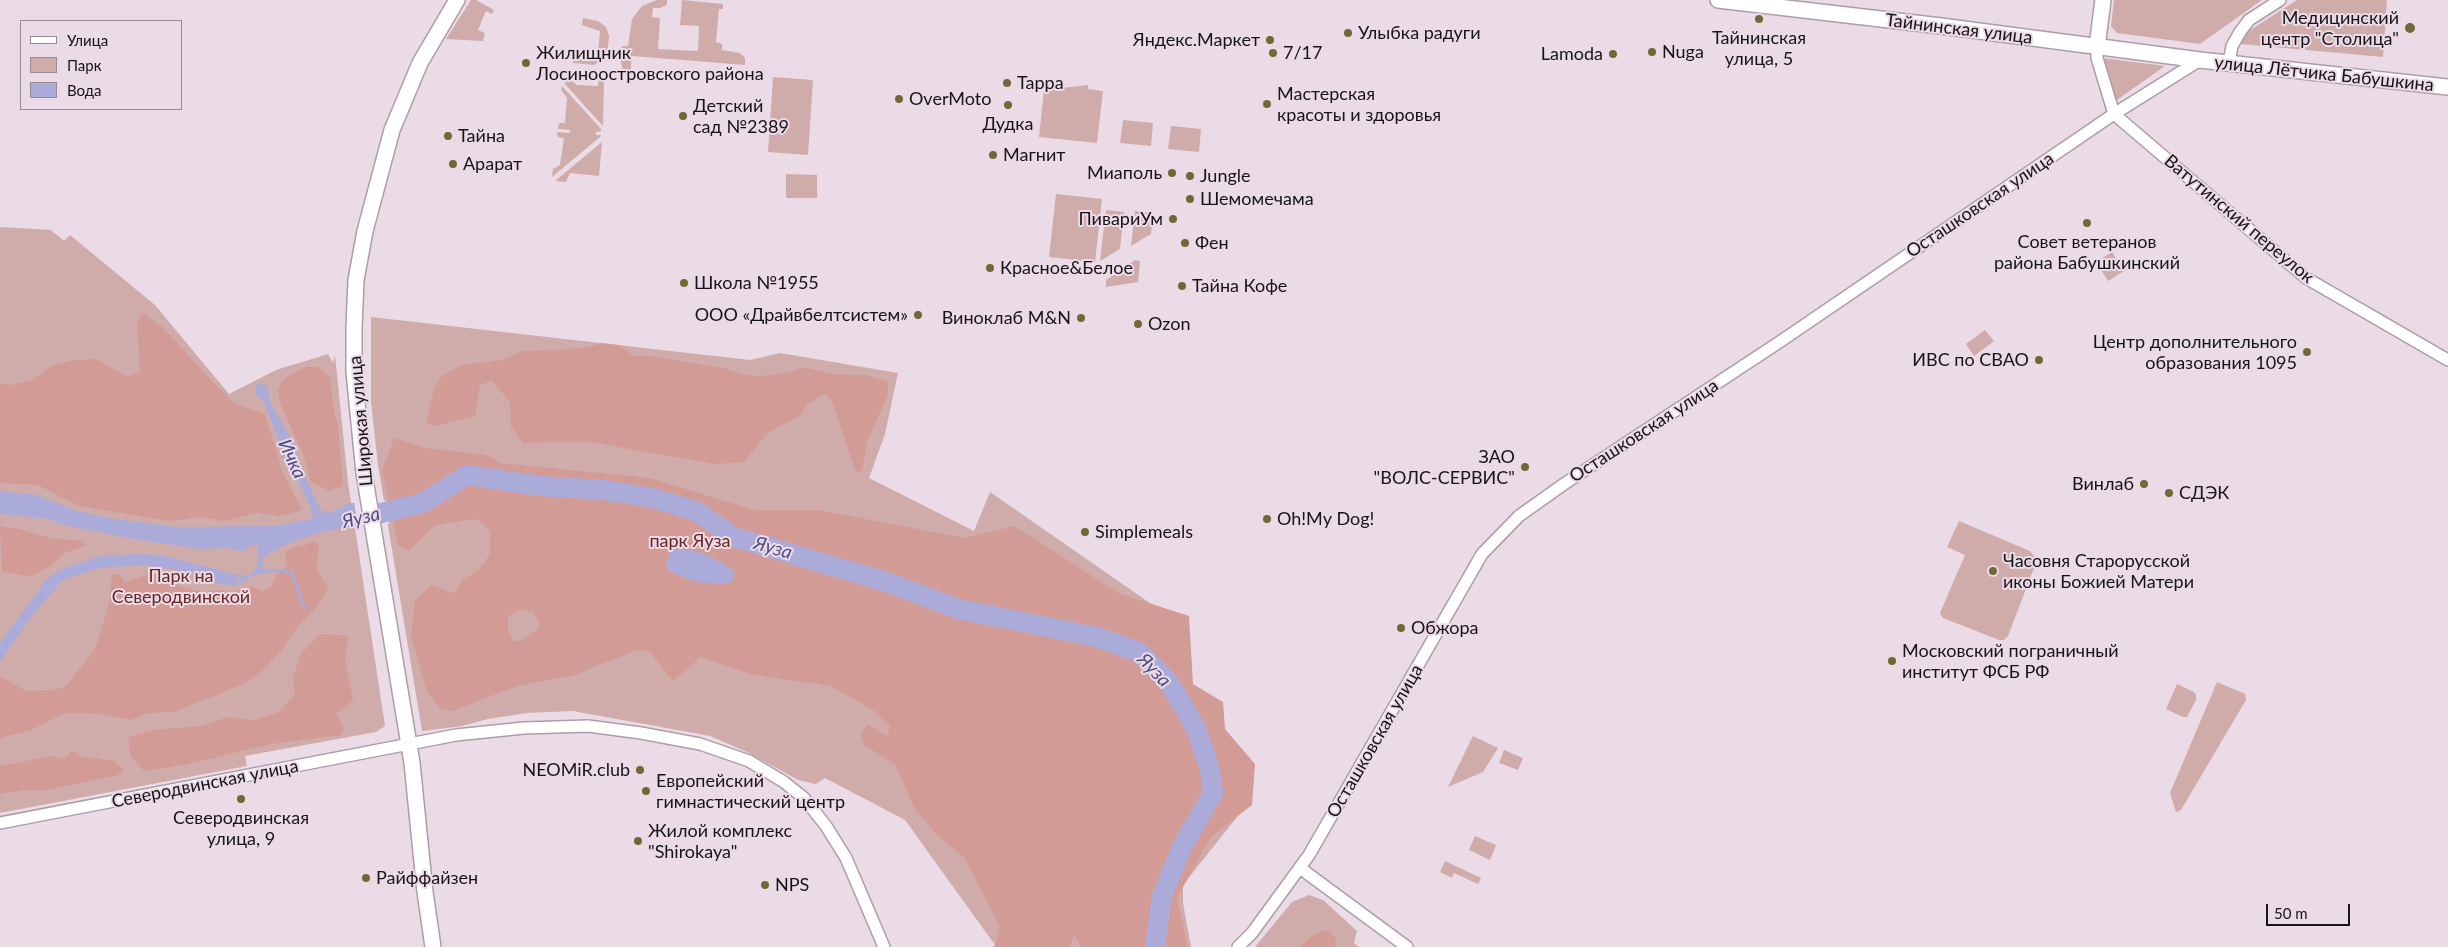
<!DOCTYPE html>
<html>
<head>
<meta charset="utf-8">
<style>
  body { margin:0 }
  #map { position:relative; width:2448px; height:947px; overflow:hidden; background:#ebdbe7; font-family:Lato,sans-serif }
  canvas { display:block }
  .legend { position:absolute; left:20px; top:20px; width:162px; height:90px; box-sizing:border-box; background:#ebdbe7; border:1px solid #978b94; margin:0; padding:6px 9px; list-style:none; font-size:15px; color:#181317 }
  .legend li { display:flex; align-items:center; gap:10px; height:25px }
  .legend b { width:25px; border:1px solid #978b94 }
  .scale { position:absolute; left:2266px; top:904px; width:84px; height:22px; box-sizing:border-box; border:2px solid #181317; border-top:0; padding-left:6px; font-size:15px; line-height:18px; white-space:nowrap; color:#181317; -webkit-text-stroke:4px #ebdbe7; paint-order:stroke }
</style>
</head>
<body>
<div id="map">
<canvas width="2448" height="947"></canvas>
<ul class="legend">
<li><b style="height:6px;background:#fff"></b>Улица</li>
<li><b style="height:14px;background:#cfaca9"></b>Парк</li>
<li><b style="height:14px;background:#ababd9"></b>Вода</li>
</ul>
<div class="scale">50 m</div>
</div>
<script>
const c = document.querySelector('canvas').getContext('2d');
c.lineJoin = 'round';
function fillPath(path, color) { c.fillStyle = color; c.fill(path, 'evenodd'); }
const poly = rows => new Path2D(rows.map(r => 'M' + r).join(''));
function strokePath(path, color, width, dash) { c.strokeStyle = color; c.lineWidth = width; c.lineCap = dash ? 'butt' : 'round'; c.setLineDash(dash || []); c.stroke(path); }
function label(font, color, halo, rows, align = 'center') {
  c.font = font + ' Lato,sans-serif'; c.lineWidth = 4; c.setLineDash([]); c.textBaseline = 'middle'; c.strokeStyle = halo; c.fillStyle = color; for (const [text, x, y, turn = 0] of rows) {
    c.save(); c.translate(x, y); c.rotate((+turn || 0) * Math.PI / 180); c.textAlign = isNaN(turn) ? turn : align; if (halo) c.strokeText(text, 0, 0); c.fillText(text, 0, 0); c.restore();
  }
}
fillPath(poly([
  [471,0,476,0,494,10,492,14,486,11,478,30,485,33,483,41,446,39],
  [657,0,667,0,667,5,660,8,653,8,652,17,660,18,658,49,698,51,699,26,680,25,682,0,723,4,723,9,719,9,716,42,722,44,722,50,740,53,745,58,745,65,632,56,630,75,628,74,623,70,621,63,622,46,628,46,632,19,642,6],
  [2114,0,2262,0,2200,44,2117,33,2111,26],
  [2297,0,2387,0,2383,57,2240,44,2238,38],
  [583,18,598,21,606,27,609,36,607,56,594,65,573,63,574,53,598,55,600,31,582,25],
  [2102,58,2165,66,2114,102],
  [602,76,604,79,603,126,564,83,570,80,577,85,598,86,599,77],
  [773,77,813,80,808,155,768,152],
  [1088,85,1088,89,1103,91,1097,143,1039,137,1044,90],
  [562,86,601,129,601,131,596,132,596,135,601,135,600,137,552,177,553,169,560,165,564,138,558,137,557,132,570,133,570,130,558,129,559,123,565,123,567,98,561,90],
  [1123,120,1153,123,1151,146,1120,143],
  [1171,126,1201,129,1199,152,1168,149],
  [602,142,599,176,570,173,566,182,555,181],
  [786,174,817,175,817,198,786,198],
  [1056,194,1102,199,1095,262,1049,257],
  [1106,210,1124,212,1120,249,1100,261],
  [1135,211,1153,213,1151,234,1131,246],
  [0,227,51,230,64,241,70,235,155,305,229,394,276,370,328,354,333,363,335,355,348,482,385,726,376,732,245,756,247,766,0,813],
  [2112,252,2118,261,2123,258,2129,268,2108,281,2096,262],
  [1135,260,1140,261,1138,282,1106,287,1106,280],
  [371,317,750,360,780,353,898,373,885,434,869,478,974,531,990,492,1160,610,1176,698,1239,768,1237,817,1183,885,1183,903,1191,947,993,947,995,945,905,820,825,778,816,784,798,780,749,753,710,736,573,711,527,713,488,719,462,726,422,731,378,465,371,402],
  [1985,330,1994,341,1974,356,1966,344],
  [1959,521,2030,551,2037,560,2008,636,2004,640,1999,640,1943,618,1940,613,1965,555,1947,547],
  [2217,682,2245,694,2246,700,2181,810,2176,812,2170,793],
  [2177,684,2194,692,2196,695,2196,700,2187,717,2183,717,2166,709],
  [1473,736,1498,748,1483,772,1448,787],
  [1504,750,1523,758,1518,770,1499,763],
  [1475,836,1496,845,1490,860,1469,850],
  [1445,861,1481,878,1478,884,1454,873,1452,878,1440,872],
  [1309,895,1323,900,1357,931,1354,943,1359,947,1255,947,1292,902]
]), '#cfaca9');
fillPath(poly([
  [143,313,161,326,228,398,238,405,265,414,282,470,302,510,280,516,257,513,224,521,201,517,168,521,79,506,38,485,0,483,0,383,11,385,33,380,52,366,74,360,96,359,128,377,140,372,137,323],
  [602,343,619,345,633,356,651,356,727,369,744,375,765,376,787,373,804,367,830,374,866,375,888,382,888,395,867,441,862,471,856,472,832,401,828,396,823,394,808,404,800,415,767,434,744,462,716,464,590,442,523,443,511,427,510,402,492,381,480,385,475,416,435,426,426,423,434,389,439,380,442,376,462,365,502,360,522,351,585,348],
  [305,367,317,367,330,377,335,417,338,422,343,486,329,491,311,482,303,454,280,403,278,390,284,379],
  [394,438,426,448,487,455,500,463,650,478,754,510,819,510,964,538,1015,526,1118,593,1189,616,1193,684,1223,702,1225,729,1255,764,1252,805,1211,837,1177,898,1188,947,1081,947,1074,935,1070,947,995,947,1000,926,964,857,937,835,914,807,895,764,864,745,861,734,868,724,887,737,890,726,873,710,831,686,754,675,701,657,673,681,649,651,634,651,575,675,517,686,452,711,441,709,427,691,411,635,415,600,432,585,452,593,456,592,463,579,478,571,490,554,490,531,477,519,435,525,409,551,398,545,382,471],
  [520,609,533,612,539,622,539,628,521,641,514,641,508,631,508,617],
  [0,526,19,529,53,539,77,540,87,545,65,553,52,565,31,576,2,572],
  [314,542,319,545,316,568,328,589,316,608,298,626,281,651,261,672,241,685,174,712,147,713,131,720,101,714,65,713,31,730,0,738,0,676,26,691,55,690,66,686,93,652,98,641,109,603,112,575,118,574,125,582,149,574,154,574,166,577,181,587,203,592,220,590,231,593,252,586,263,591,272,586,276,575,287,566,285,561,287,550],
  [320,634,348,636,345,660,353,700,336,714,344,728,341,735,271,744,189,764,144,771,131,757,128,737,153,730,201,726,228,717,254,720,279,712,295,694,293,679,300,655],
  [72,750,83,757,112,760,124,769,118,775,47,790,23,790,0,794,0,766,52,756,65,759],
  [1328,930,1336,938,1335,947,1300,947,1316,933]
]), '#d29b96');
fillPath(poly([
  [255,384,268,385,269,400,295,446,299,463,321,510,330,513,349,503,399,503,408,507,395,521,335,529,296,540,269,553,262,559,263,568,279,571,255,575,252,575,256,569,259,558,257,546,253,544,243,552,227,548,199,549,128,538,64,525,45,518,0,514,0,491,37,495,71,509,107,518,177,527,275,526,311,519,313,513,309,504,290,465,285,462,279,440,263,400,256,395],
  [682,549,703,553,722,563,734,571,734,577,729,584,695,582,669,571,666,562,671,550],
  [137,554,163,555,237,575,235,586,209,582,196,573,145,565,100,568,68,578,60,583,31,617,0,662,0,643,47,579,59,570,99,556]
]), '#ababd9');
fillPath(poly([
  [385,500,389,524,358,529,354,501]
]), '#ebdbe7');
strokePath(poly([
  [273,570,292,572,304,608],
  [234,578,239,576,246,579],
  [232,581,239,583,255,573]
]), '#ababd9', 3);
strokePath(poly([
  [381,513,423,503,467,475,540,486,604,490,652,498,696,511,734,537,887,582,958,609,1097,637,1139,652,1168,681,1196,728,1210,770,1213,793,1182,847,1162,896,1155,947]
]), '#ababd9', 20);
const street = poly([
  [2097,47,2097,58,2114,114],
  [2229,63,2232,46,2240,32,2249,20,2280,0],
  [2114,114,2306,278,2448,360],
  [0,823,456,735,524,728,588,726,641,733,700,744,749,761,784,782,804,798,826,826,846,858,884,947],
  [1300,868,1407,947],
  [1238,947,1252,933,1309,855,1482,554,1519,516,1564,484,1781,341,2114,114,2200,60]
]);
const secondary = poly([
  [1718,0,1941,26,2200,60,2448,87],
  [2097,47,2103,0],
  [433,947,425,892,412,763,364,473,354,372,354,328,356,280,365,231,392,130,420,63,457,0]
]);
strokePath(street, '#ac9da8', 14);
strokePath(secondary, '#ac9da8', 18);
strokePath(street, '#fff', 11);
strokePath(secondary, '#fff', 15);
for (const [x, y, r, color] of [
  [1759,19,5,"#716835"],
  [2410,28,6,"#716835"],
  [1348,33,5,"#716835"],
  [1270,40,5,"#716835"],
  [1652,52,5,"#716835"],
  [1273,53,5,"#716835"],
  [1613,54,5,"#716835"],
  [526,63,5,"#716835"],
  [1007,83,5,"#716835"],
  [899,99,5,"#716835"],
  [1267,104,5,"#716835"],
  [1008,105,5,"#716835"],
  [683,116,5,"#716835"],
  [448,136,5,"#716835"],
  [993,155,5,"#716835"],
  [453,164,5,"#716835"],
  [1172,173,5,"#716835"],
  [1190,176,5,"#716835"],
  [1190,199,5,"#716835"],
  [1173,219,5,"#716835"],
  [2087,223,5,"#716835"],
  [1185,243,5,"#716835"],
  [990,268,5,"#716835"],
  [684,283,5,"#716835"],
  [1182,286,5,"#716835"],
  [918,315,5,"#716835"],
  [1081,318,5,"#716835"],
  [1138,324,5,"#716835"],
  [2307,352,5,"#716835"],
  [2039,360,5,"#716835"],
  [1525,467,5,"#716835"],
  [2144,484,5,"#716835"],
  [2169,493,5,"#716835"],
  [1267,519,5,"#716835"],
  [1085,532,5,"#716835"],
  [1993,571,5,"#716835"],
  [1401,628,5,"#716835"],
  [1892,661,5,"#716835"],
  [640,770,5,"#716835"],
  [646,791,5,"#716835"],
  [241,799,5,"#716835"],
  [638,841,5,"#716835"],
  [366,878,5,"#716835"],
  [765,885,5,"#716835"]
]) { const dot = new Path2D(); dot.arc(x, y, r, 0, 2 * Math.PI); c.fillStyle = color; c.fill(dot); strokePath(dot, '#ebdbe7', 2); }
label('18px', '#181317', '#ebdbe7', [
  ["Медицинский",2399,18,"right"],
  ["центр \"Столица\"",2399,39,"right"],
  ["Улыбка радуги",1358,33],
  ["Тайнинская",1759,38,"center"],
  ["улица, 5",1759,59,"center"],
  ["Яндекс.Маркет",1260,40,"right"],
  ["Nuga",1662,52],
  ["Жилищник",536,53],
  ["Лосиноостровского района",536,74],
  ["7/17",1283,53],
  ["Lamoda",1603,54,"right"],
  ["Тарра",1017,83],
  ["Мастерская",1277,94],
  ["красоты и здоровья",1277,115],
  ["OverMoto",909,99],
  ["Детский",693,106],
  ["сад №2389",693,127],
  ["Дудка",1008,124,"center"],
  ["Тайна",458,136],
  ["Магнит",1003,155],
  ["Арарат",463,164],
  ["Миаполь",1162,173,"right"],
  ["Jungle",1200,176],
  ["Шемомечама",1200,199],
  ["ПивариУм",1163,219,"right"],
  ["Совет ветеранов",2087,242,"center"],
  ["района Бабушкинский",2087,263,"center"],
  ["Фен",1195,243],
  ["Красное&Белое",1000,268],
  ["Школа №1955",694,283],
  ["Тайна Кофе",1192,286],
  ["ООО «Драйвбелтсистем»",908,315,"right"],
  ["Виноклаб М&N",1071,318,"right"],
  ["Ozon",1148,324],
  ["Центр дополнительного",2297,342,"right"],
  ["образования 1095",2297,363,"right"],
  ["ИВС по СВАО",2029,360,"right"],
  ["ЗАО",1515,457,"right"],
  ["\"ВОЛС-СЕРВИС\"",1515,478,"right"],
  ["Винлаб",2134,484,"right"],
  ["СДЭК",2179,493],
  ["Oh!My Dog!",1277,519],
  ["Simplemeals",1095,532],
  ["Часовня Старорусской",2003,561],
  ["иконы Божией Матери",2003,582],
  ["Обжора",1411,628],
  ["Московский пограничный",1902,651],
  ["институт ФСБ РФ",1902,672],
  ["NEOMiR.club",630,770,"right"],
  ["Европейский",656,781],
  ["гимнастический центр",656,802],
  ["Северодвинская",241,818,"center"],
  ["улица, 9",241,839,"center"],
  ["Жилой комплекс",648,831],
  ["\"Shirokaya\"",648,852],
  ["Райффайзен",376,878],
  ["NPS",775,885]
], 'left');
label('18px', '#181317', '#ebdbe7', [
  ["Тайнинская улица",1959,29,7],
  ["улица Лётчика Бабушкина",2324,74,6],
  ["Осташковская улица",1980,205,-34],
  ["Ватутинский переулок",2239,219,40],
  ["Широкая улица",361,421,-95],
  ["Осташковская улица",1644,431,-33],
  ["Осташковская улица",1375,741,-60],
  ["Северодвинская улица",205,784,-11]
]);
label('18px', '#672523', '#ebdbe7', [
  ["парк Яуза",690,541],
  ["Парк на",181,576],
  ["Северодвинской",181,597]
]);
label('italic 19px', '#504b87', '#ebdbe7', [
  ["Ичка",292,459,65],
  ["Яуза",361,518,-14],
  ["Яуза",773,548,16],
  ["Яуза",1154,670,46]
]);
</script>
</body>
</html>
